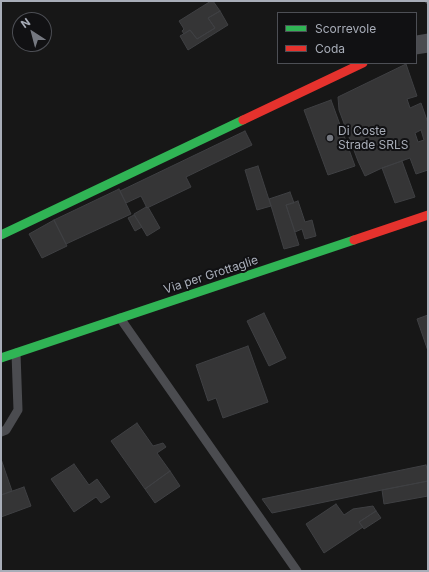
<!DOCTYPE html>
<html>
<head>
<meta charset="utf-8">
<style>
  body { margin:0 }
  #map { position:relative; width:429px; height:572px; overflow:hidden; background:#171717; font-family:Inter,sans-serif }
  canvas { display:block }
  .frame { position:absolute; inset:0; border:2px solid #a8adb8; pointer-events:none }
  .legend { position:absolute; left:277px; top:12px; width:140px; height:52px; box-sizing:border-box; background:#111113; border:1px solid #4d4f55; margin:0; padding:5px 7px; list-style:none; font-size:12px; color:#a8adb8 }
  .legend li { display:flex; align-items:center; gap:8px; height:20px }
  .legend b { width:20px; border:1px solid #4d4f55 }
  .north { position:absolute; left:12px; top:12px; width:40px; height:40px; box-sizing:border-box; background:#111113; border:1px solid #4d4f55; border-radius:50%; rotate:324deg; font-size:11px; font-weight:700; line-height:16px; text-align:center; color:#a8adb8 }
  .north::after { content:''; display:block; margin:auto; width:14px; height:18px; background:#757880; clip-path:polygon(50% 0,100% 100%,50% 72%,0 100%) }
</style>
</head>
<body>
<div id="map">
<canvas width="429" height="572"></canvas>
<div class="frame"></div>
<ul class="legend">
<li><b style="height:5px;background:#30b455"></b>Scorrevole</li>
<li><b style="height:5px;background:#e5322d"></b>Coda</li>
</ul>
<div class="north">N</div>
</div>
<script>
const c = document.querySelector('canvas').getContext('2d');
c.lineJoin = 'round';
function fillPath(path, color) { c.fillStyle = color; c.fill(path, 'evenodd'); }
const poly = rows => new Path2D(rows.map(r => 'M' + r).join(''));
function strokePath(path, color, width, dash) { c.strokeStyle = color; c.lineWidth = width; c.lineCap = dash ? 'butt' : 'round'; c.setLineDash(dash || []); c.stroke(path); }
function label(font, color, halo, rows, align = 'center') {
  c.font = font + ' Inter,sans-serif'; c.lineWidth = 4; c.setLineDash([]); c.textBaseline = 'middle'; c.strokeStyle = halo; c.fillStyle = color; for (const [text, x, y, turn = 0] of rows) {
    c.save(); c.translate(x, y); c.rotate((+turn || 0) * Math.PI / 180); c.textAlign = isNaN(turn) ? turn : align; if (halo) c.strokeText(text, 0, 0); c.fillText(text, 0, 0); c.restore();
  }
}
const building = poly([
  [211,1,213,1,220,11,208,18,215,28,197,39,190,30,184,34,182,31,184,29,179,21,211,1],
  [220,11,228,25,188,50,180,36,190,30,197,39,215,28,208,18,220,11],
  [406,64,417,96,407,99,410,108,421,103,428,123,428,170,416,174,410,158,382,168,365,176,358,161,339,110,338,97,406,64],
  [421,130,424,140,418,142,415,133,421,130],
  [331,100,355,166,328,175,304,110,331,100],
  [245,131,252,145,186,177,191,187,147,208,141,196,126,203,120,191,245,131],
  [402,161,415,197,395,203,382,168,402,161],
  [258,166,271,206,257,210,245,170,258,166],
  [119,189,131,214,66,244,54,220,119,189],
  [290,192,294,203,286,205,299,245,284,249,269,199,290,192],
  [298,201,305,222,312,220,316,236,305,239,302,229,295,232,286,205,298,201],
  [146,207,147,208,148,207,160,228,147,236,134,214,146,207],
  [134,215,142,227,135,231,128,218,134,215],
  [54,220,67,246,42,258,29,234,54,220],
  [264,313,286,358,269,366,247,321,264,313],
  [428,315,428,351,417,319,428,315],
  [248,346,268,402,223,418,216,398,208,401,196,365,248,346],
  [137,423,153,446,163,443,166,447,157,453,170,471,145,489,111,441,137,423],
  [1,459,12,491,1,495,1,459],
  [74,464,89,485,97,479,110,497,101,503,96,497,74,512,51,479,74,464],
  [426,465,428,472,428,481,382,490,272,513,262,499,426,465],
  [170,471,180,486,155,503,145,489,170,471],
  [428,481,428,496,384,504,382,490,428,481],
  [24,487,31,506,1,517,1,495,24,487],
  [336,504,344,515,353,509,373,506,376,511,359,522,363,527,324,553,306,524,336,504],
  [376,511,381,518,364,529,359,522,376,511]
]);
fillPath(building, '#353536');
strokePath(building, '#3f4043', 1);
strokePath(poly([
  [120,318,297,571],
  [1,432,6,430,18,410,16,353]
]), '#4b4c50', 9);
strokePath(poly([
  [416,45,428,43]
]), '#4b4c50', 19);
strokePath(poly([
  [1,235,243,120],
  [1,358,354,240]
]), '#30b455', 9);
strokePath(poly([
  [243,120,363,63],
  [354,240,428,215]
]), '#e5322d', 9);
strokePath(poly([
  [426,1,428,3]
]), '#4b4c4f', 3, [5, 4]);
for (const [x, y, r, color] of [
  [330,138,4,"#757880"]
]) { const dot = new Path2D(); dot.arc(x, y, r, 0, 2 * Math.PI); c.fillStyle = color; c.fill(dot); strokePath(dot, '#111113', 1.5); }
label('12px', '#a8adb8', '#111113', [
  ["Di Coste",338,131],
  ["Strade SRLS",338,145]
], 'left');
label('12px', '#a8adb8', '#111113', [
  ["Via per Grottaglie",211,275,-18]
]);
</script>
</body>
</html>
